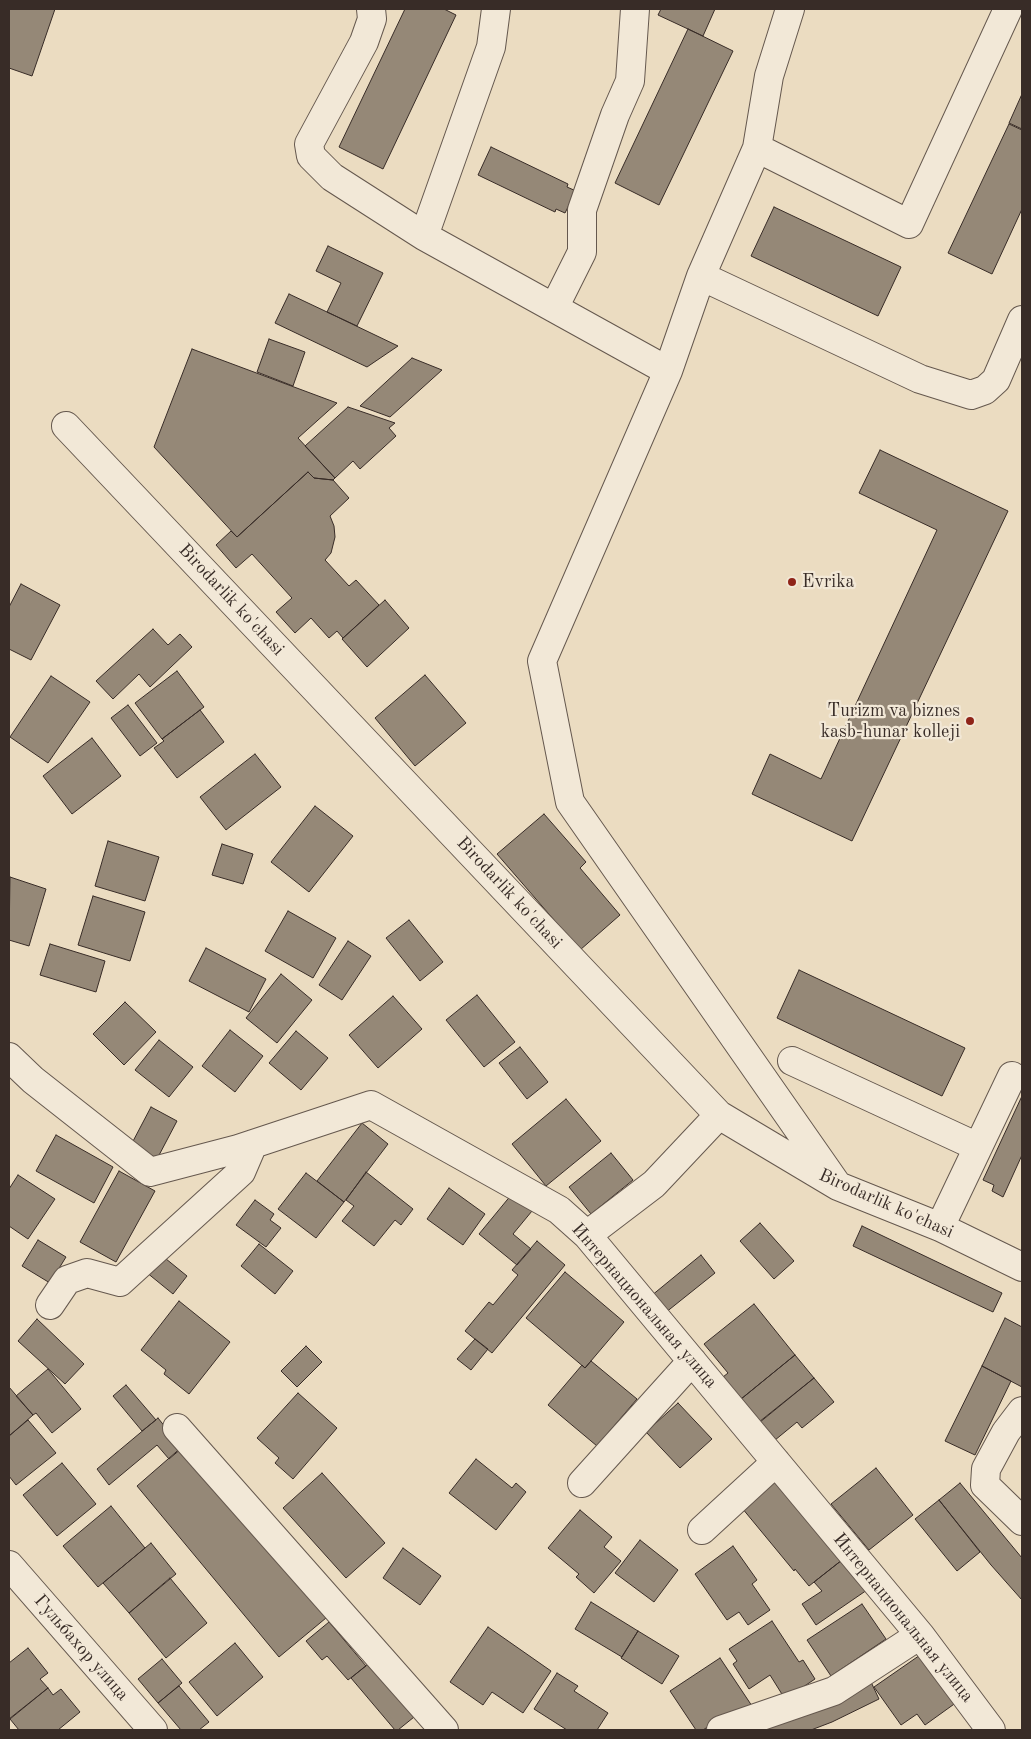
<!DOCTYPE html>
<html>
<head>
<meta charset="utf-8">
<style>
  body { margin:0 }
  #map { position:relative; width:1031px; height:1739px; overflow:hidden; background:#ebdcc1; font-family:"Old Standard TT",serif }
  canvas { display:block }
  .frame { position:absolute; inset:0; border:10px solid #382c27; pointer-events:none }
</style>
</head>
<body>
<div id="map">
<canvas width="1031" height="1739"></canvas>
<div class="frame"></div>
</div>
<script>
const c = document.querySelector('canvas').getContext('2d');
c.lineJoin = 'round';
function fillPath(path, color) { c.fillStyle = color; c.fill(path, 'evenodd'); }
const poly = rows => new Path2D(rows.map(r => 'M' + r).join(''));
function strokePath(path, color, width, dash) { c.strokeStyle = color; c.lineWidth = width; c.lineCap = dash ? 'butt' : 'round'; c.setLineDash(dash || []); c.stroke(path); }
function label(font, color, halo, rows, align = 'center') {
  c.font = font + ' "Old Standard TT",serif'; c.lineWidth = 4.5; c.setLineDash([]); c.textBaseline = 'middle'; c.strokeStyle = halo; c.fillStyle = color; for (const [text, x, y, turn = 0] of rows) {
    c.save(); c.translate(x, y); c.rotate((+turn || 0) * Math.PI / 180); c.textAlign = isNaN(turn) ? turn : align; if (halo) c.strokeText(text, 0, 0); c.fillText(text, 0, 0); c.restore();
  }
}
const building = poly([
  [9,9,55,9,32,76,9,68,9,9],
  [405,9,444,9,456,15,383,169,339,147,405,9],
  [661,9,715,9,703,36,658,15,661,9],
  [688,29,733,51,659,205,615,183,688,29],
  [1022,94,1022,129,1009,123,1022,94],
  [1009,124,1022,130,1022,209,992,274,948,253,1009,124],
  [491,147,568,184,567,187,576,191,565,213,556,209,555,212,478,175,491,147],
  [774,207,901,267,878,316,751,256,774,207],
  [328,246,383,273,357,326,327,312,341,283,316,271,328,246],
  [289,294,327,312,398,346,367,367,275,323,289,294],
  [269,339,305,352,293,386,257,372,269,339],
  [192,349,337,403,298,438,335,478,333,480,314,478,308,472,237,537,154,447,192,349],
  [412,358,442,370,390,417,360,406,412,358],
  [348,407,395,423,389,428,396,436,360,469,353,461,335,478,305,446,348,407],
  [880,450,1008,511,852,841,752,794,770,754,821,779,937,530,859,493,880,450],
  [308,472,314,478,333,480,349,498,330,516,334,526,335,537,331,553,325,560,349,586,356,580,379,605,343,638,337,631,329,638,311,618,295,633,276,612,292,598,252,554,236,568,216,545,231,531,237,537,308,472],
  [21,584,60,605,31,660,9,649,9,607,21,584],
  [385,600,409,628,367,667,342,639,385,600],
  [153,629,168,645,180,634,192,647,150,687,139,674,113,699,96,681,153,629],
  [177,671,204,707,162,739,135,703,177,671],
  [425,675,466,723,415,766,375,718,425,675],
  [51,676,90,702,48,763,10,737,51,676],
  [128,705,157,743,140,756,111,718,128,705],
  [200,710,224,742,177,778,154,748,164,741,162,739,200,710],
  [92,738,121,776,72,814,43,776,92,738],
  [255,754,281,787,226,830,200,797,255,754],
  [315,806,353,836,309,892,271,862,315,806],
  [544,814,586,862,580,868,620,915,580,950,497,854,544,814],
  [108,841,159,857,145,901,95,886,108,841],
  [222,844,253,854,243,884,212,875,222,844],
  [10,877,46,889,29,946,9,940,10,877],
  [93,896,145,912,130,961,78,945,93,896],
  [288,911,336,938,313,978,265,951,288,911],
  [409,920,443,962,420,981,386,938,409,920],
  [348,941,371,956,342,1000,319,985,348,941],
  [50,944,105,961,96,992,40,975,50,944],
  [206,948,266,979,249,1012,189,981,206,948],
  [799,970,965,1048,942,1096,777,1018,799,970],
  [281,974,312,1000,277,1043,246,1018,281,974],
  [477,995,515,1042,484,1067,446,1020,477,995],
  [393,996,422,1029,378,1068,349,1035,393,996],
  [125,1002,156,1032,124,1065,93,1034,125,1002],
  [230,1030,263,1056,235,1092,202,1066,230,1030],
  [296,1031,328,1058,301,1090,269,1063,296,1031],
  [159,1040,193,1067,169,1097,135,1070,159,1040],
  [520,1047,548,1082,527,1099,499,1063,520,1047],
  [1022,1096,1022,1155,1003,1197,992,1191,994,1185,983,1180,1022,1096],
  [566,1099,601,1141,546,1186,512,1144,566,1099],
  [151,1107,177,1121,157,1159,131,1145,151,1107],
  [362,1123,388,1144,344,1202,317,1181,362,1123],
  [56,1135,113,1167,94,1203,36,1171,56,1135],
  [611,1153,633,1180,591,1214,569,1187,611,1153],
  [119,1171,155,1191,116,1262,80,1242,119,1171],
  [366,1172,413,1209,401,1225,395,1220,374,1246,342,1221,354,1206,346,1200,366,1172],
  [306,1173,344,1202,316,1238,278,1209,306,1173],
  [18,1175,55,1199,28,1239,9,1226,9,1189,18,1175],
  [449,1188,485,1214,463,1245,427,1219,449,1188],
  [512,1194,532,1211,513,1234,531,1249,517,1265,479,1234,512,1194],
  [255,1200,274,1214,270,1220,281,1228,266,1247,236,1225,255,1200],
  [760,1223,794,1261,774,1279,740,1241,760,1223],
  [862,1226,1002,1293,993,1312,853,1246,862,1226],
  [38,1240,66,1257,50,1283,22,1266,38,1240],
  [537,1241,565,1265,492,1353,465,1331,489,1302,493,1305,518,1275,512,1270,537,1241],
  [259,1244,293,1271,275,1294,241,1266,259,1244],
  [160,1254,187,1276,173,1294,146,1272,160,1254],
  [701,1255,715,1273,665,1313,651,1296,701,1255],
  [565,1272,624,1322,585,1368,526,1318,565,1272],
  [179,1301,230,1342,189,1394,164,1374,166,1370,141,1350,179,1301],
  [754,1304,795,1355,735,1404,723,1377,728,1373,704,1344,754,1304],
  [1005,1318,1022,1327,1022,1387,982,1366,1005,1318],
  [37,1319,84,1364,65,1384,18,1341,37,1319],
  [475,1339,488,1349,471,1370,457,1359,475,1339],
  [306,1346,322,1362,297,1387,281,1371,306,1346],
  [795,1355,814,1378,754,1427,741,1399,795,1355],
  [591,1361,637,1399,597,1446,548,1405,582,1365,585,1368,591,1361],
  [982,1366,1011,1381,975,1455,945,1441,982,1366],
  [48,1369,81,1409,52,1433,36,1413,33,1415,16,1396,48,1369],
  [814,1378,834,1402,802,1428,797,1422,769,1445,759,1422,814,1378],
  [126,1385,156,1420,142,1431,113,1396,126,1385],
  [9,1387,33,1415,9,1436,9,1387],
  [298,1393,337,1428,293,1479,275,1463,279,1458,257,1438,298,1393],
  [678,1403,712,1439,680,1468,646,1432,678,1403],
  [158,1418,182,1448,169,1459,157,1445,109,1485,97,1469,158,1418],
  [28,1420,56,1453,16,1485,9,1476,9,1436,28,1420],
  [183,1446,326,1618,279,1657,137,1486,183,1446],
  [476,1459,512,1488,516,1483,526,1492,496,1530,449,1493,476,1459],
  [62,1463,96,1504,57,1536,23,1495,62,1463],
  [876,1468,913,1515,869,1550,831,1504,876,1468],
  [322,1473,385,1543,346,1578,283,1508,322,1473],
  [776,1480,842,1560,809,1586,795,1569,794,1571,742,1508,776,1480],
  [960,1483,1022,1558,1022,1600,991,1565,939,1500,960,1483],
  [939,1500,980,1552,957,1571,915,1519,939,1500],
  [111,1506,145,1548,98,1587,63,1546,111,1506],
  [580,1510,612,1537,604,1547,621,1561,594,1593,576,1577,579,1574,548,1548,580,1510],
  [640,1540,678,1570,654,1602,615,1573,640,1540],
  [151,1543,176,1574,129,1613,103,1583,151,1543],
  [733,1546,757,1580,752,1584,770,1610,748,1625,739,1612,727,1620,695,1574,733,1546],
  [403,1548,441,1576,420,1605,383,1578,403,1548],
  [842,1560,867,1590,816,1625,802,1604,822,1591,814,1582,842,1560],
  [170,1578,207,1623,166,1658,129,1613,170,1578],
  [591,1602,638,1631,622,1657,575,1629,591,1602],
  [862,1604,886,1639,831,1676,807,1640,862,1604],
  [772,1621,799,1662,803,1660,815,1679,785,1699,770,1675,749,1689,733,1664,737,1661,729,1649,772,1621],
  [329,1622,366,1666,348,1680,327,1656,322,1660,306,1641,329,1622],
  [488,1627,551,1671,523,1713,492,1692,483,1705,450,1682,488,1627],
  [638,1631,679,1656,662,1684,621,1658,638,1631],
  [235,1643,263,1677,217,1716,189,1682,235,1643],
  [28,1648,48,1673,40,1679,48,1688,9,1719,9,1663,28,1648],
  [923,1653,957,1702,925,1725,917,1714,901,1725,874,1687,923,1653],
  [720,1658,752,1706,727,1714,703,1730,696,1730,670,1691,720,1658],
  [162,1659,182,1683,158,1703,138,1679,162,1659],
  [374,1659,419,1713,398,1730,395,1730,351,1678,374,1659],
  [557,1673,578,1686,574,1691,608,1713,597,1730,567,1730,534,1709,557,1673],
  [871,1682,879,1699,832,1722,811,1730,758,1730,871,1682],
  [179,1686,209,1722,199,1730,181,1730,158,1703,179,1686],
  [48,1688,53,1695,61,1689,80,1712,58,1730,19,1730,10,1719,48,1688]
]);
fillPath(building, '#958877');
strokePath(building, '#382c27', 1);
const minor = poly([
  [371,9,372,19,364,42,309,144,311,156,332,177,424,236,668,371],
  [757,148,769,76,790,9],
  [424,236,491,47,496,9],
  [701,276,920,379,971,395,985,390,996,380,1022,320],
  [554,308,582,252,582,210,615,115,630,81,635,9],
  [66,426,719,1115,838,1186,940,1227,1022,1267],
  [9,1057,33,1080,150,1172,238,1149,371,1105,559,1210,587,1235,920,1635,991,1730],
  [792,1061,978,1147],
  [838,1186,570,802,542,661,668,371,701,276,757,148,909,224,1008,9],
  [940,1227,1012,1076],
  [587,1235,654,1184,719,1115],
  [50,1305,67,1280,87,1273,120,1282,241,1172,253,1144],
  [1022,1411,1006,1432,986,1469,985,1485,1022,1521],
  [177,1428,444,1730],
  [582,1483,692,1361],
  [702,1530,776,1462],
  [9,1565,153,1730],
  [721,1730,834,1691,920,1635]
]);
strokePath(minor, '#65584e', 30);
strokePath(minor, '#f2e8d7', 28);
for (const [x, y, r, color] of [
  [792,582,5,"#8f2418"],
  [970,721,5,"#8f2418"]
]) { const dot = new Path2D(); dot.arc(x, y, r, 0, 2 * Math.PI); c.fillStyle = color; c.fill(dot); strokePath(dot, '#f2e8d7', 2); }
label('18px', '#382c27', '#f2e8d7', [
  ["Evrika",802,582],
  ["Turizm va biznes",960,711,"right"],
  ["kasb-hunar kolleji",960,732,"right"]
], 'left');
label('18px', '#382c27', '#f2e8d7', [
  ["Birodarlik ko'chasi",231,600,47],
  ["Birodarlik ko'chasi",509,893,47],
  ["Birodarlik ko'chasi",886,1204,24],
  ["Интернациональная улица",644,1306,49],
  ["Интернациональная улица",903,1618,51],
  ["Гульбахор улица",81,1648,49]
]);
</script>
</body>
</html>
